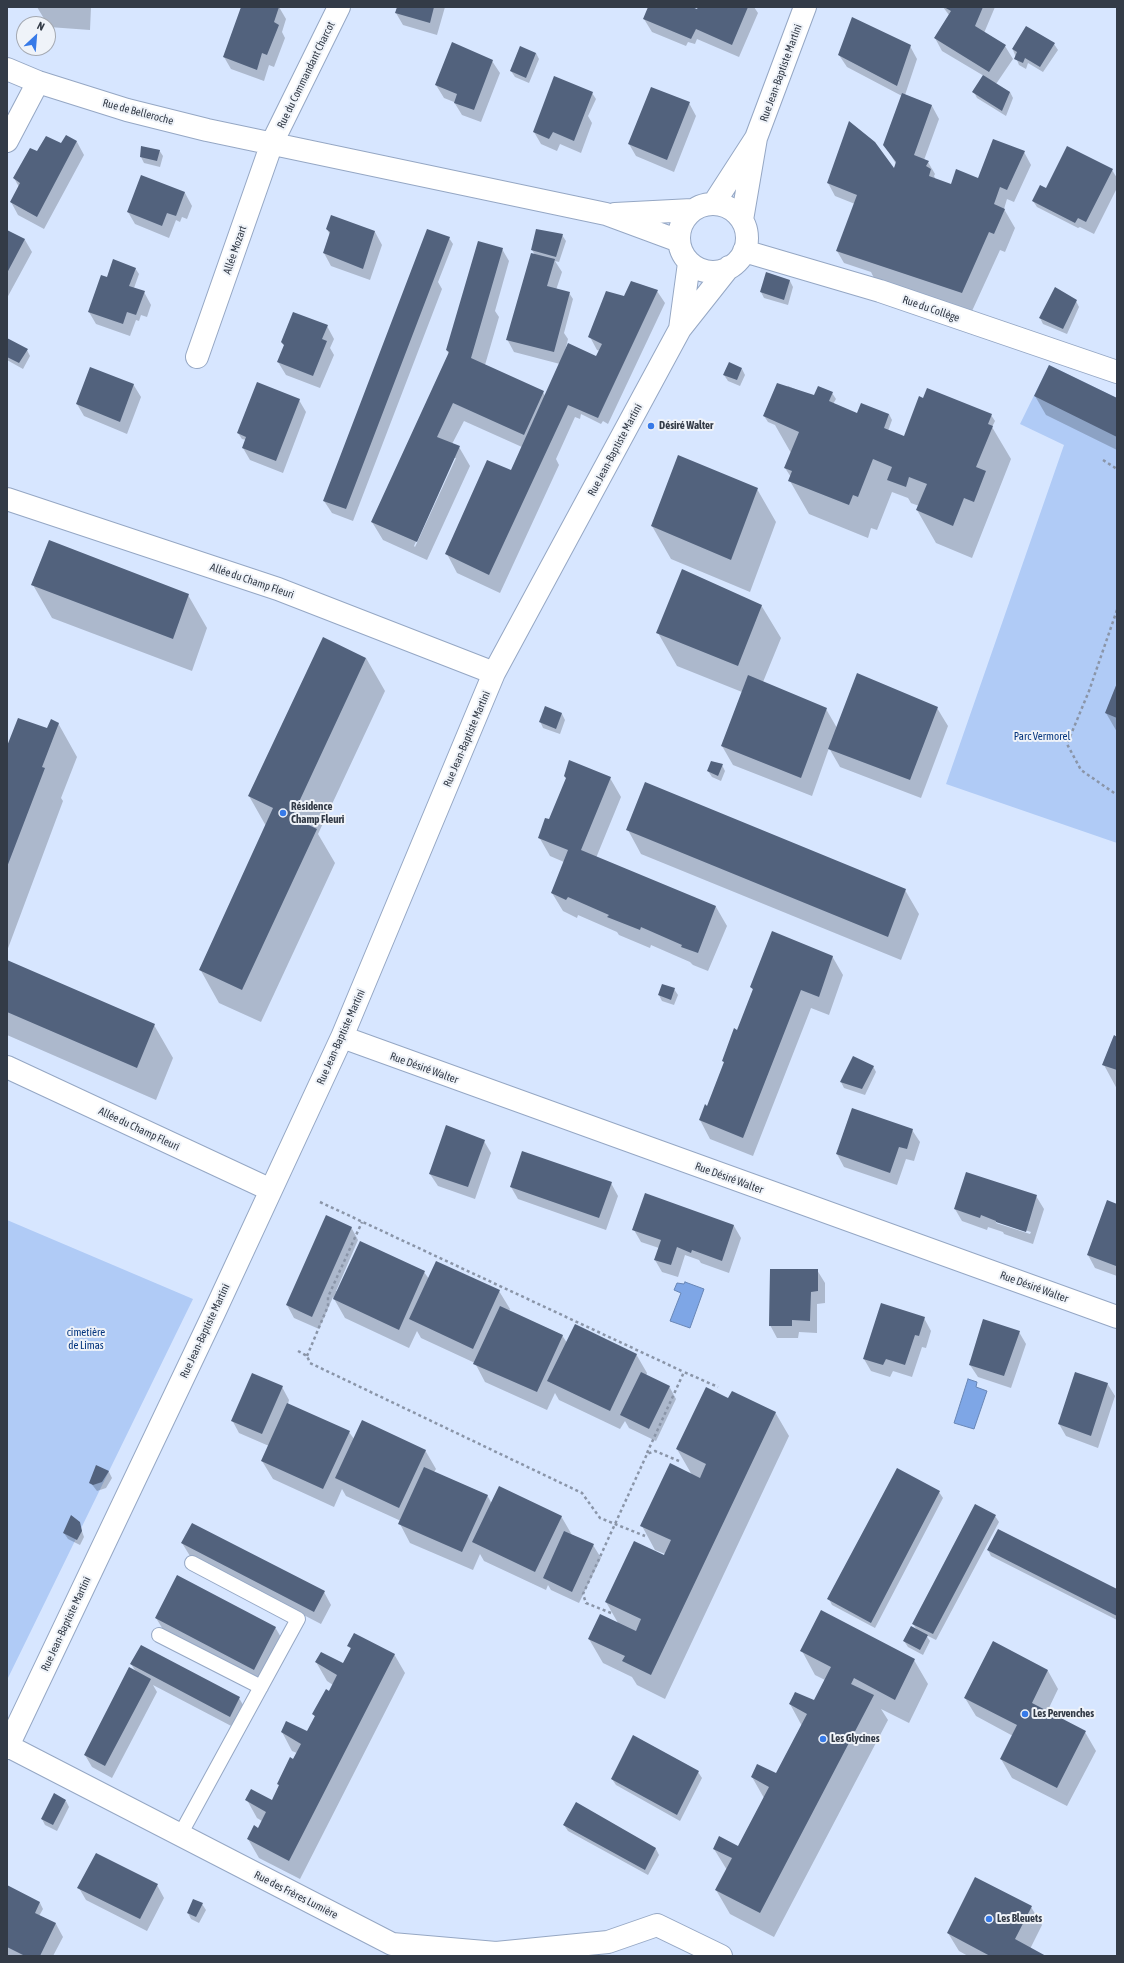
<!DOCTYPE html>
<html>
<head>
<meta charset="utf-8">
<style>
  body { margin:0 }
  #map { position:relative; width:1124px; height:1963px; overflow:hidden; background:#d7e6ff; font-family:"Asap Condensed",sans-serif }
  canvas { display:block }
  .frame { position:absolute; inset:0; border:8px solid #333b47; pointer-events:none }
  .north { position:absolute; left:16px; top:16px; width:40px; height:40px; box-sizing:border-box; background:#eff3f9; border:1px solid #a4a9b2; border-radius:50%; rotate:26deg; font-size:11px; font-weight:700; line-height:16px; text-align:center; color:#333b47 }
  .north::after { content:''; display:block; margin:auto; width:14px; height:18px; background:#377ae8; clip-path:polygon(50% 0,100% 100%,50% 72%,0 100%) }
</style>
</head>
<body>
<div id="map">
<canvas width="1124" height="1963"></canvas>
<div class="frame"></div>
<div class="north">N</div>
</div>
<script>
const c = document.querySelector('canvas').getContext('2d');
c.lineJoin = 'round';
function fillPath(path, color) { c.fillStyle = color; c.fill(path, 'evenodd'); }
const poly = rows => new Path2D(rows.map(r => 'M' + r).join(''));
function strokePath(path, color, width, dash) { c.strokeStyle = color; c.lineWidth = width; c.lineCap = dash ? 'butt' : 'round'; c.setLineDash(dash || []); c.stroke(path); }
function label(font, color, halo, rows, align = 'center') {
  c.font = font + ' "Asap Condensed",sans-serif'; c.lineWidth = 4; c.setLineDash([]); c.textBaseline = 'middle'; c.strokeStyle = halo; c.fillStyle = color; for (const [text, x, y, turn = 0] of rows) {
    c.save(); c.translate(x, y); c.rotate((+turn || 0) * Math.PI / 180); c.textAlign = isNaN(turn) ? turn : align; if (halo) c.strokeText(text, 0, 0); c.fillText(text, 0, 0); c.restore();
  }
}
fillPath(poly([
  [1049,365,1117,398,1117,843,946,784,1064,445,1020,424],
  [7,1220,193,1299,7,1680]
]), '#b0cbf6');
const water = poly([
  [685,1282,704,1289,690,1328,670,1321,681,1293,674,1290,677,1283,684,1284,685,1282],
  [968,1379,977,1382,976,1387,987,1391,974,1429,954,1423,968,1379]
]);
fillPath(water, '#7ea6e6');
strokePath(water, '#6886b6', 1);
fillPath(poly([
  [37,7,91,7,90,30,49,27],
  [242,7,279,7,286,19,282,32,285,38,274,67,269,65,264,81,231,69,224,57],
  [398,7,445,7,437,35,403,25,396,13],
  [649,7,690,7,698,10,699,7,754,7,758,13,739,57,697,39,695,44,688,42,686,46,652,32,644,19],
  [943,7,995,7,984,33,1005,46,1013,59,996,84,1010,92,1013,98,1006,116,977,98,974,92,984,76,942,51,935,38,949,15],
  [1054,44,1058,50,1043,72,1028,63,1026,69,1019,65,1013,50],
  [910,46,917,59,905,95,932,106,939,119,924,160,928,162,935,174,934,176,936,180,951,185,979,179,1024,152,1031,165,1014,202,1007,199,1004,209,1015,228,1005,252,1000,250,972,311,874,278,871,272,844,263,837,251,855,204,835,196,828,183,894,169,896,164,885,145,902,96,847,67,839,55],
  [536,53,539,59,529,83,515,77,511,71],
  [492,61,500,73,481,122,462,115,454,102,444,98,436,85],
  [592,93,596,99,588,116,592,123,581,153,560,144,557,151,541,144,534,132],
  [689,103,696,116,674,172,636,156,629,144],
  [66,136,77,142,84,155,44,229,18,215,11,202,19,187,14,178,37,152,61,144],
  [142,147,159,150,163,156,160,167,144,163,141,157],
  [1067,147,1112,170,1117,178,1117,188,1094,234,1080,227,1078,228,1037,207,1033,201,1047,189],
  [142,176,185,193,192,206,187,219,182,217,180,222,176,220,169,238,135,224,128,212],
  [332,216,375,232,382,245,370,280,331,266,324,253,330,235,327,229],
  [7,231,25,240,32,252,7,298],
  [562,235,566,241,559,262,555,261,562,272,556,290,569,293,573,299,564,333,568,339,565,351,596,357,600,351,597,350,590,337,624,297,657,291,665,303,608,424,603,421,601,424,581,414,580,419,575,417,556,459,559,465,500,593,457,573,447,554,511,471,522,447,464,421,452,444,459,447,470,466,427,560,383,540,372,522,449,355,447,350,502,249,509,261,495,311,499,317,485,365,543,392,545,396,560,364,514,352,507,339,535,255,532,250],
  [454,458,456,458,415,547,414,546],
  [449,238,453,244,438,282,442,289,353,521,332,513,324,501],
  [135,268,139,274,134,288,144,292,151,305,147,317,141,315,139,321,136,320,130,336,96,324,89,312,107,279],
  [766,274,790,281,793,287,788,305,764,298,761,292],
  [1076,301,1079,307,1067,334,1043,324,1040,318],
  [327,326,334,339,330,348,334,355,320,388,286,375,278,362,285,346,282,342],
  [7,339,27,350,30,356,23,369,7,360],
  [742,369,745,375,740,386,728,381,724,375],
  [133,384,141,397,127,434,84,416,77,404],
  [788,386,817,398,832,393,836,399,833,404,858,414,889,414,892,420,888,431,905,437,991,415,995,421,992,427,1011,459,972,558,936,543,917,510,919,506,911,503,908,498,892,492,877,530,871,528,868,538,809,514,790,481,791,477,785,468,791,453,775,425,768,422,764,416],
  [1035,396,1117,399,1117,450,1046,415],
  [299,400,306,412,283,473,250,460,243,448,246,440,242,439,238,433],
  [757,489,776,522,750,592,671,559,652,526],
  [33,585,188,595,207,628,192,671,52,618],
  [761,605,781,638,763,682,826,709,837,728,937,708,948,726,921,798,840,767,829,748,812,796,733,765,722,746,742,692,677,666,658,633],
  [366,658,385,691,318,834,335,863,261,1022,219,1003,200,969,266,826,249,796],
  [1117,685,1117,732,1106,713],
  [545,707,562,714,565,720,560,734,543,728,540,721],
  [58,723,77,757,61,798,63,801,7,951,7,753],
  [722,765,725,771,721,781,712,777,708,771],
  [565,776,610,778,621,797,596,858,716,907,727,926,708,971,693,965,690,962,651,945,650,948,619,935,617,932,578,915,577,918,563,911,552,893,564,862,550,856,539,837,550,820,567,780],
  [628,830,905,890,919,914,901,960,641,854],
  [832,956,843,975,829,1015,811,1008,753,1156,710,1139,700,1120,708,1107,725,1064,723,1061,738,1031,753,990,751,987],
  [7,961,154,1025,173,1058,156,1100,7,1035],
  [674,989,678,995,674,1005,662,1001,659,995],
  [1117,1038,1117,1089,1104,1065],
  [873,1066,876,1072,865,1095,844,1088,841,1082],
  [852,1109,912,1130,920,1142,914,1161,906,1159,897,1185,844,1167,837,1154],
  [484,1141,491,1153,475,1199,438,1186,430,1174],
  [611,1183,618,1196,606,1230,518,1199,511,1187],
  [1036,1196,1044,1209,1033,1244,1004,1234,1003,1232,988,1227,987,1230,962,1221,955,1209],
  [996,1221,1031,1232,1030,1234,996,1223],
  [1108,1202,1117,1205,1117,1276,1095,1268,1088,1255],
  [734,1226,741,1238,729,1273,701,1263,699,1260,685,1255,678,1277,662,1272,655,1260,659,1248,641,1242,634,1230],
  [351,1227,358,1240,336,1291,424,1272,429,1279,499,1291,510,1309,509,1311,562,1335,567,1343,636,1354,647,1373,646,1376,669,1386,676,1399,656,1441,629,1428,625,1421,620,1429,559,1400,555,1393,547,1410,485,1382,475,1363,421,1338,417,1331,409,1348,345,1318,333,1297,319,1329,294,1318,287,1305],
  [817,1270,825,1283,825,1303,817,1304,817,1333,799,1332,798,1338,777,1338,770,1325],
  [924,1318,931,1331,926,1348,922,1347,912,1377,893,1371,890,1377,871,1371,864,1359],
  [1019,1332,1026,1344,1011,1388,978,1377,970,1365],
  [1107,1383,1115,1396,1098,1448,1066,1436,1059,1424],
  [282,1387,289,1400,288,1404,349,1432,354,1439,425,1450,436,1469,434,1472,487,1495,492,1504,561,1516,572,1535,593,1545,601,1558,579,1603,551,1590,548,1585,546,1590,484,1561,480,1554,473,1570,410,1543,400,1524,401,1521,346,1496,342,1489,334,1507,273,1479,262,1461,269,1446,239,1433,232,1420],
  [729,1399,775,1412,789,1436,665,1699,637,1685,632,1677,603,1663,589,1639,618,1623,606,1602,664,1556,665,1554,655,1550,642,1526,692,1475,677,1449],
  [97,1466,109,1472,112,1478,106,1488,97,1491,90,1482],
  [939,1492,943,1498,875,1628,832,1605,829,1599],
  [995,1516,999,1522,936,1640,926,1635,930,1641,923,1655,908,1647,904,1641,917,1630,913,1624],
  [79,1523,84,1537,80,1545,68,1539,64,1533],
  [999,1530,1117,1590,1117,1620,991,1556,988,1550],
  [182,1543,324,1592,331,1605,321,1624,190,1556],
  [156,1618,275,1627,286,1646,264,1688,167,1636],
  [993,1643,1048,1671,1058,1689,1047,1712,1085,1732,1096,1751,1067,1806,1012,1778,1001,1759,1013,1736,976,1716,965,1698],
  [349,1646,394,1654,405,1673,300,1879,259,1858,248,1839,258,1829,262,1821,257,1818,247,1800,273,1801,280,1787,278,1784,297,1753,292,1751,282,1732,308,1733,316,1718,313,1714,333,1685,327,1681,316,1662,343,1664,351,1650],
  [802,1651,914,1660,928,1684,909,1723,881,1709,888,1720,774,1937,730,1914,716,1890,727,1870,714,1849,738,1847,764,1798,752,1777,776,1775,802,1726,790,1704,814,1701,825,1680,815,1675],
  [131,1664,239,1698,246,1710,237,1729,153,1685,157,1692,112,1778,92,1767,85,1755,136,1672],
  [698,1772,702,1778,680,1821,616,1785,612,1779],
  [66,1801,69,1807,57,1831,45,1825,42,1819],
  [576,1803,656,1849,659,1855,648,1875,568,1831,564,1825],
  [157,1885,164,1898,147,1931,86,1900,79,1888],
  [7,1886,40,1903,43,1909,39,1916,56,1924,63,1937,53,1956,7,1956],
  [202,1904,206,1910,199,1923,191,1919,188,1913],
  [1031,1907,1042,1925,1030,1949,1044,1956,968,1956,959,1951,948,1933]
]), '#0003');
fillPath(poly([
  [241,7,279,7,274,22,279,25,267,55,262,53,257,70,223,57],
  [397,7,434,7,430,23,395,13],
  [648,7,692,7,697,9,698,7,748,7,732,45,696,29,691,39,643,19],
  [944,7,983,7,975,26,1006,45,989,72,934,38,951,11],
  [852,17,911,45,897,86,838,55],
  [1026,26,1055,43,1040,67,1025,58,1023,63,1014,59,1017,52,1012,49],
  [452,42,493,60,474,110,454,103,457,94,435,85],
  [520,46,536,53,526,78,510,71],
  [983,75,1010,92,1002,111,972,92],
  [554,76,593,92,574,141,553,132,549,139,533,132],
  [651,87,690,102,667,160,628,144],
  [902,93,932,105,914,155,929,161,926,166,931,169,929,176,951,184,956,169,978,178,993,139,1025,151,1007,190,1000,187,994,204,1005,209,994,234,989,232,962,293,836,251,857,195,827,183,849,121,875,142,894,168,896,162,883,145],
  [66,135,77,141,37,217,10,202,20,183,13,178,30,148,37,151,46,136,61,143],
  [141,146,160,150,157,161,140,157],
  [1067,146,1113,169,1086,222,1078,218,1075,223,1032,201,1040,185,1046,188],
  [141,175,185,192,176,216,167,213,162,226,127,212],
  [331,215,375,231,363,269,323,253,330,232,326,229],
  [427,229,450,237,346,509,323,501],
  [536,229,563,234,556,257,531,250],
  [7,230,25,239,7,273],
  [478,241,503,248,471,358,544,391,524,435,453,403,437,437,460,446,417,542,371,522,449,352,446,350],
  [531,253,555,259,547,286,570,292,554,352,506,340],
  [113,259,136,268,129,286,145,291,136,315,127,312,123,324,88,312,101,275,107,277],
  [766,272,790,280,784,300,760,292],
  [631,281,658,290,598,418,568,405,489,575,445,554,487,460,511,470,568,343,596,356,602,344,588,337,606,291,624,296],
  [1055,287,1077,300,1063,329,1039,318],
  [293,312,328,325,322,339,327,341,313,376,277,362,284,345,281,342],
  [7,338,28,349,19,363,7,357],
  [729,362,742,368,737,380,723,375],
  [1049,365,1117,398,1117,437,1034,396],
  [90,367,134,384,120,422,76,404],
  [257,382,300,399,276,461,242,448,246,437,237,433],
  [777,383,814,395,818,386,833,392,829,401,857,413,861,403,889,414,884,428,904,436,919,396,923,398,927,388,992,414,988,424,993,426,976,467,986,471,974,502,964,498,953,526,916,510,927,484,909,477,906,487,887,480,892,467,873,459,858,497,853,495,849,505,788,481,792,471,784,468,799,432,763,416],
  [678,455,758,488,731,560,651,526],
  [49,540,189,594,173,639,31,585],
  [682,569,762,605,738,666,656,633],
  [323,637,366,658,292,817,317,829,242,990,199,970,273,808,248,796],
  [857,673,938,707,910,780,828,749],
  [748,675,827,708,801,778,721,746],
  [1117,683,1117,718,1105,713],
  [545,706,562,713,556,729,539,722],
  [18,718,47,728,51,719,59,723,42,767,45,768,7,867,7,751,8,748,7,746],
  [569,760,611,777,581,850,716,906,698,953,681,947,682,945,641,927,640,930,607,917,609,915,568,897,566,900,551,893,568,850,538,838,545,818,549,819,566,778,564,776],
  [711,761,723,764,718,776,707,771],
  [645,782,906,889,888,937,626,830],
  [772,931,833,956,819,997,801,990,743,1138,699,1120,705,1104,707,1106,724,1062,722,1061,734,1028,737,1030,753,989,750,987],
  [7,960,155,1024,137,1068,7,1012],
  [662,984,675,988,671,1000,658,995],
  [1114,1035,1117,1037,1117,1070,1102,1065],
  [853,1056,874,1066,862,1089,840,1082],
  [852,1108,913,1129,907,1149,899,1147,890,1173,836,1154],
  [446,1125,485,1140,468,1187,429,1174],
  [522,1151,612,1182,599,1218,510,1187],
  [966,1172,1037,1195,1026,1232,996,1222,996,1221,981,1215,980,1218,954,1209],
  [645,1193,734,1225,722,1261,692,1250,691,1253,677,1247,671,1265,654,1260,661,1240,632,1230],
  [1107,1200,1117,1204,1116,1266,1087,1255],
  [326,1215,352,1227,312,1317,286,1305],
  [360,1241,425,1271,399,1330,333,1299],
  [436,1261,500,1290,473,1349,409,1319],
  [770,1269,818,1269,818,1291,811,1292,810,1321,792,1320,792,1326,769,1326],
  [881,1303,925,1317,919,1336,915,1335,905,1365,886,1359,883,1365,863,1359],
  [500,1306,563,1335,537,1392,473,1364],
  [983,1319,1020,1331,1004,1376,969,1365],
  [575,1324,637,1354,610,1411,547,1381],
  [641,1372,670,1386,649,1429,620,1415],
  [1075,1372,1108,1383,1091,1436,1058,1424],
  [252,1373,283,1386,262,1434,231,1421],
  [706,1387,728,1398,732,1391,776,1412,651,1675,622,1661,625,1656,588,1639,600,1614,636,1631,641,1619,605,1602,634,1541,664,1555,671,1540,640,1526,670,1463,700,1478,706,1464,676,1449],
  [287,1403,350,1431,323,1489,261,1461],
  [362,1420,426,1450,399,1508,335,1478],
  [96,1465,109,1471,102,1482,93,1485,89,1483],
  [424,1467,488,1495,462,1552,398,1524],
  [897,1468,940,1491,871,1623,827,1599],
  [499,1486,562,1516,535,1572,472,1542],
  [975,1504,996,1515,933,1634,912,1624],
  [71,1515,80,1522,82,1531,77,1540,63,1533],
  [192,1523,325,1591,314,1612,181,1543],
  [998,1529,1117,1589,1117,1616,987,1550],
  [564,1531,594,1544,572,1592,543,1578],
  [177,1575,276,1627,254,1670,155,1618],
  [821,1610,915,1659,895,1700,854,1678,851,1684,874,1695,760,1913,715,1890,732,1858,713,1849,719,1836,738,1846,769,1787,751,1777,757,1764,776,1773,807,1714,789,1704,795,1692,814,1700,831,1667,800,1651],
  [911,1626,928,1635,920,1650,903,1641],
  [354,1633,395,1654,289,1861,247,1839,254,1825,258,1828,266,1812,245,1800,251,1789,272,1800,279,1785,277,1784,290,1757,293,1759,301,1744,281,1732,286,1721,307,1731,315,1716,312,1714,326,1689,329,1691,337,1675,315,1662,321,1652,343,1663,351,1648,347,1646],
  [993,1641,1048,1670,1032,1703,1086,1731,1057,1788,1000,1759,1017,1725,964,1698],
  [141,1645,240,1697,230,1717,130,1664],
  [129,1667,151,1679,105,1766,84,1755],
  [633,1735,699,1771,677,1815,611,1779],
  [54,1793,66,1800,53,1825,41,1819],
  [576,1802,656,1848,645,1870,563,1825],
  [96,1853,158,1884,140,1919,77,1888],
  [975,1877,1032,1906,1015,1939,1046,1956,990,1956,947,1933],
  [7,1885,40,1902,35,1913,56,1923,40,1956,25,1956,7,1947],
  [193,1899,203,1903,196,1917,187,1913]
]), '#52627d');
const lane = poly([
  [159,1635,261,1687],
  [180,1835,298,1619,192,1563]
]);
const street = poly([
  [7,69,38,82,127,110,207,130,606,214,679,241],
  [756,138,805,7],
  [7,141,38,82],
  [714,203,756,138,742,220],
  '679 238a34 34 0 1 1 68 0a34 34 0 1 1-68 0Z',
  [615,214,692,210],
  [744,251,880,291,1117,372],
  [680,329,689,263],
  [197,357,272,143,339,7],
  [7,499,278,589,494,673],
  [342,1037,1117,1317],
  [7,1067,271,1190],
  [8,1746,392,1944,496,1953,608,1942,657,1925,721,1956],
  [7,1748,214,1313,342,1037,494,673,680,329,729,267]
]);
strokePath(lane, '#95a7c4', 16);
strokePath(street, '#95a7c4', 24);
strokePath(poly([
  [1103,460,1117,469],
  [1117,610,1089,691,1067,744,1081,770,1117,795],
  [320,1202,684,1372],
  [298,1351,307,1356,310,1363,582,1493,600,1518,645,1536],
  [307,1356,328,1306,328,1297,362,1222],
  [647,1453,684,1372,718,1387],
  [611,1613,586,1603,583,1594,647,1454,655,1451,679,1461]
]), '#8a95a8', 2.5, [3, 3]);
strokePath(lane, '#fff', 14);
strokePath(street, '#fff', 22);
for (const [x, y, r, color] of [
  [651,426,4,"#377ae8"],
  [283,813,4,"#377ae8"],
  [1025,1714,4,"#377ae8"],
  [823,1739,4,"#377ae8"],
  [989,1919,4,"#377ae8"]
]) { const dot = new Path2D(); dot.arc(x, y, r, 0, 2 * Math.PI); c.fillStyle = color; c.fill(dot); strokePath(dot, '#eff3f9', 1.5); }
label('11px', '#333b47', '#eff3f9', [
  ["Rue Jean-Baptiste Martini",781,73,-70],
  ["Rue du Commandant Charcot",306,75,-64],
  ["Rue de Belleroche",138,112,15],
  ["Allée Mozart",235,250,-71],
  ["Rue du Collège",931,309,19],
  ["Rue Jean-Baptiste Martini",615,450,-62],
  ["Allée du Champ Fleuri",252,581,19],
  ["Rue Jean-Baptiste Martini",467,739,-67],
  ["Rue Jean-Baptiste Martini",341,1037,-66],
  ["Rue Désiré Walter",424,1068,20],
  ["Allée du Champ Fleuri",139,1129,25],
  ["Rue Désiré Walter",729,1178,20],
  ["Rue Désiré Walter",1034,1287,20],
  ["Rue Jean-Baptiste Martini",205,1331,-65],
  ["Rue Jean-Baptiste Martini",66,1624,-65],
  ["Rue des Frères Lumière",296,1895,27]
]);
label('bold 11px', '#333b47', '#eff3f9', [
  ["Désiré Walter",659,426],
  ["Résidence",291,807],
  ["Champ Fleuri",291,820],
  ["Les Pervenches",1033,1714],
  ["Les Glycines",831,1739],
  ["Les Bleuets",997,1919]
], 'left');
label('11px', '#03347d', '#eff3f9', [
  ["Parc Vermorel",1042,737],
  ["cimetière",86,1333],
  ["de Limas",86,1346]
]);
</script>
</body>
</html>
